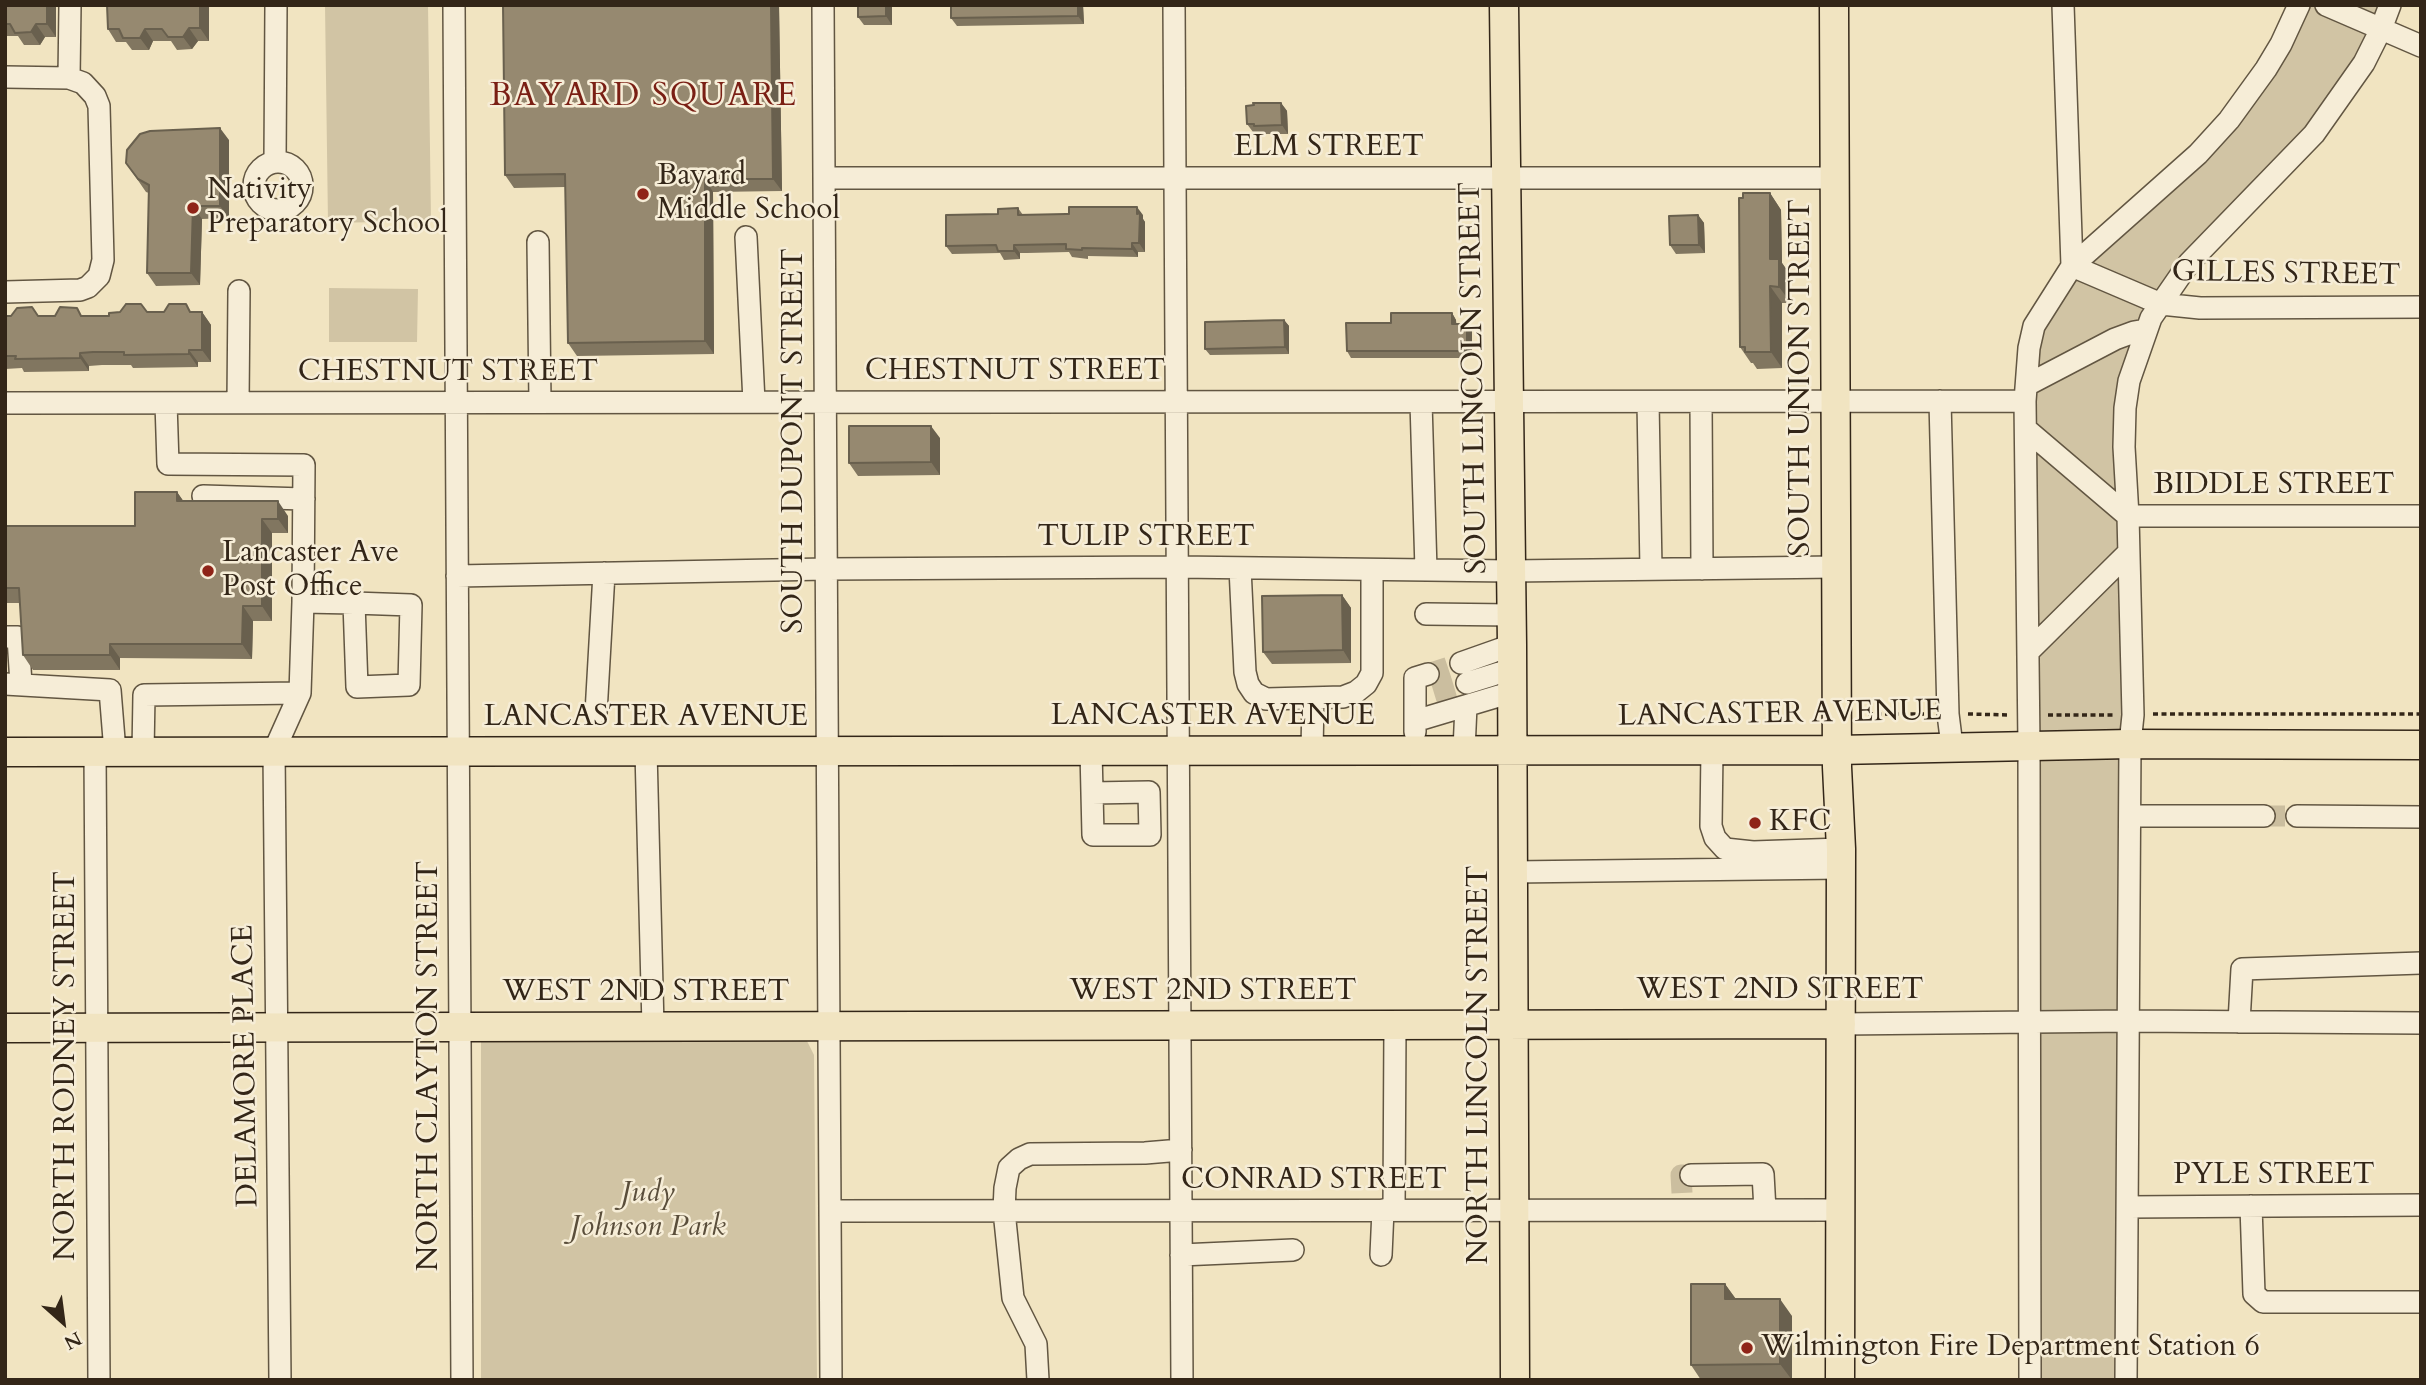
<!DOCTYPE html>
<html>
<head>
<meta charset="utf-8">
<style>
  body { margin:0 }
  #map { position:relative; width:2426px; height:1385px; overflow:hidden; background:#f1e4c1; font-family:Cardo,serif }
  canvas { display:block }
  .frame { position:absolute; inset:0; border:7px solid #332618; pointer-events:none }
  .north { position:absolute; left:28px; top:1287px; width:70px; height:70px; -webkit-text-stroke:5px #f6edd7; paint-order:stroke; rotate:152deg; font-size:19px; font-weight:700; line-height:28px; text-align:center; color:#332618 }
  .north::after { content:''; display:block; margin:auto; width:24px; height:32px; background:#332618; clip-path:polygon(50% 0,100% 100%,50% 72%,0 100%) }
</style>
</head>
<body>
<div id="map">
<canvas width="2426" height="1385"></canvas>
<div class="frame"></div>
<div class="north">N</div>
</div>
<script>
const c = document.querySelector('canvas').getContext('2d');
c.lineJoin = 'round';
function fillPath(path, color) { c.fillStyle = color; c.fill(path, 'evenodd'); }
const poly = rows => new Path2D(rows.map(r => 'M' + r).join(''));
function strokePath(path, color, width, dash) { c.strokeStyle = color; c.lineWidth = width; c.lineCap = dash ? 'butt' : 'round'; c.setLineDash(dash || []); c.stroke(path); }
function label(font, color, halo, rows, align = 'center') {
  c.font = font + ' Cardo,serif'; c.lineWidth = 5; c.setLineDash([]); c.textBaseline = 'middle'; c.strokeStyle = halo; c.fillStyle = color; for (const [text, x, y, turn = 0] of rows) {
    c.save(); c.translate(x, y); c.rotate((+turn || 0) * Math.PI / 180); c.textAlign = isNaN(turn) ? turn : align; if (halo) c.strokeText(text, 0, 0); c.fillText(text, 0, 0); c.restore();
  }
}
fillPath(poly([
  [325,5,428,5,431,221,328,223],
  [2299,5,2390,5,2364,63,2189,263,2129,381,2126,1380,2030,1380,2025,401,2050,299,2198,154],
  [329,288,418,289,417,342,329,342],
  [481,1039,806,1039,814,1055,817,1380,481,1380]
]), '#d1c4a4');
strokePath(poly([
  [1428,674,1461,663],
  [1434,693,1467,683],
  [2264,816,2297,816],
  [1682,1193,1681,1175,1691,1175]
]), '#cbbe9f', 21, [21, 10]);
const minor = poly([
  [454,5,462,1380],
  [823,5,831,1380],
  [1174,5,1182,1380],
  [2063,5,2072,266,2161,304,2200,308,2421,307],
  [2326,5,2421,46],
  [5,77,69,78,83,83,95,96,99,106,103,260,99,276,88,287,80,290,5,292],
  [69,78,70,5],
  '254 186a24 24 0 1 1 48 0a24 24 0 1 1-48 0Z',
  [275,162,276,5],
  [824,178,1834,178],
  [746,237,754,402],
  [538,242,540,402],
  [2027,385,2115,339,2134,332,2146,330],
  [1940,401,1948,714,1952,746],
  [1421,402,1426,570],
  [1648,402,1651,569],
  [1701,402,1702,569],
  [5,403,2025,401],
  [166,403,168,464,304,465,303,602,300,693,274,751,280,1380],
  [238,403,239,291],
  [2027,430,2128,516,2421,516],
  [203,496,304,499],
  [1240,568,1245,672,1248,684,1254,693,1266,699,1343,697,1356,692,1366,684,1372,673,1372,570],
  [457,576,826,569,1177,567,1511,571,1836,567],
  [303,602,354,603,411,605,409,685,357,687,354,603],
  [1426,614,1512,615],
  [5,637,18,637,21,684],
  [2028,652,2128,553],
  [1461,663,1512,645],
  [1467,683,1512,669],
  [5,684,110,690,115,752],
  [596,713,604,573],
  [1415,721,1512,692],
  [1415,732,1415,678,1428,674],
  [1464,750,1466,706],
  [1712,750,1711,826,1715,838,1725,849,1753,852,1841,849],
  [646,751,653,1027],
  [1091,751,1093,835,1150,835,1149,792,1092,793],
  [1312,751,1313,698],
  [95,752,99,1380],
  [143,752,144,695,300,693],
  [2130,816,2264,816],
  [2297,816,2421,817],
  [1513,872,1841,868],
  [2239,1022,2242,969,2421,963],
  [1841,1024,2130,1021,2421,1023],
  [1691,1175,1763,1174,1765,1210],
  [2251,1206,2254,1294,2263,1302,2421,1302],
  [2128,1207,2421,1205],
  [1394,1210,1395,1025],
  [830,1211,1840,1210],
  [1181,1255,1293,1250],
  [1381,1255,1383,1210],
  [1038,1380,1036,1344,1013,1298,1004,1211,1005,1188,1009,1168,1019,1159,1030,1154,1145,1153,1181,1150],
  [2030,1380,2029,745,2025,401,2029,348,2034,326,2072,266,2198,154,2229,120,2266,69,2281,44,2299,5],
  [2126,1380,2130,744,2133,715,2128,516,2124,447,2125,408,2129,381,2151,318,2189,263,2314,134,2364,63,2381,29,2390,5]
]);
const major = poly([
  [1504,5,1512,645,1515,1380],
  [1834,5,1837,767,1841,849,1840,1380],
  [5,752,1837,750,2130,744,2421,745],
  [5,1028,1841,1024]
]);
strokePath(minor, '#625642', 24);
strokePath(major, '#332618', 31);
strokePath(poly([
  [1868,714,1929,714],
  [1968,714,2009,715],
  [2153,714,2421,714],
  [2048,715,2114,715]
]), '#332618', 3.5, [5, 3.5]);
strokePath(minor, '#f6edd7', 21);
strokePath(major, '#f1e4c1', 28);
fillPath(poly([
  [5,5,56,5,56,37,45,37,40,45,24,45,18,36,5,36],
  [209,5,209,41,198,41,192,49,177,50,171,41,153,41,149,50,132,50,126,42,116,42,108,29],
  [779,5,782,191,713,192,714,354,577,356,568,343,565,187,514,188,505,175],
  [858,5,892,5,892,25,864,25,858,17],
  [1083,5,1084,24,957,26,951,18],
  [1281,103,1287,111,1288,134,1260,134,1258,132,1253,132,1247,124],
  [229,140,229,218,202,219,200,285,156,286,147,273,149,193,146,192,126,163],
  [1770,193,1781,210,1782,263,1791,276,1791,303,1782,303,1782,368,1757,369,1753,363,1751,363,1740,347,1743,198],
  [1018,208,1023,215,1143,215,1143,219,1145,222,1145,252,1138,252,1138,257,1088,256,1088,259,1072,257,1069,252,1027,253,1020,253,1020,259,1004,260,1000,253,952,254,946,246,998,214],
  [1698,215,1704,223,1705,253,1676,254,1670,245],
  [147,312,202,312,211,325,211,362,198,362,198,367,133,368,131,365,102,365,89,366,89,371,24,372,22,368,5,369,5,316,109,316],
  [1452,313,1456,320,1456,324,1467,324,1472,330,1472,358,1351,358,1347,351,1391,323],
  [1284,320,1289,326,1289,354,1210,355,1205,349],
  [940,438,940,475,858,476,849,463],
  [177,492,183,501,288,516,288,533,272,533,272,621,253,621,252,659,120,658,120,670,33,670,23,655,20,603,5,603,5,526,135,526],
  [1342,595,1351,608,1351,663,1272,664,1263,652],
  [1725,1284,1736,1299,1792,1316,1792,1380,1701,1380,1691,1365]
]), '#817660');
fillPath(poly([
  [47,5,56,5,56,37,47,24],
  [200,5,209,5,209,41,200,28],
  [771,5,779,5,782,191,773,179],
  [886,5,892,5,892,25,886,16],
  [1078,5,1083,5,1084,24,1078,16],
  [36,24,45,37,40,45,31,32],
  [189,28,198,41,192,49,183,37],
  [145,29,153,41,149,50,140,38],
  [1281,103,1287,111,1288,134,1282,125],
  [220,128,229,140,229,218,220,206],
  [705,179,713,192,714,354,705,341],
  [1770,193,1781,210,1782,263,1791,276,1791,303,1779,287,1770,259],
  [193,206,202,219,200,285,191,273],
  [1137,207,1143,215,1143,219,1145,222,1145,252,1139,243],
  [1698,215,1704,223,1705,253,1699,245],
  [1132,243,1138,252,1138,257,1132,249],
  [1014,245,1020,253,1020,259,1014,251],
  [1770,286,1782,303,1782,368,1771,352],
  [202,312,211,325,211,362,202,350],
  [1452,313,1456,320,1457,331,1452,324],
  [1284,320,1289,326,1289,354,1285,347],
  [1467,324,1472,330,1472,358,1467,351],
  [189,350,198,362,198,367,189,354],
  [80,353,89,366,89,371,80,358],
  [931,426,940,438,940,475,931,462],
  [177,492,187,506,177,501],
  [278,501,288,516,288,533,278,519],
  [262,519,272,533,272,621,262,606],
  [1342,595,1351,608,1351,663,1343,650],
  [243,606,253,621,252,659,242,644],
  [110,644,120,658,120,670,110,655],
  [1725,1284,1737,1301,1725,1299],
  [1780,1299,1792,1316,1792,1380,1780,1364]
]), '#69604e');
const building = poly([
  [5,5,47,5,47,24,36,24,31,32,15,33,10,24,5,24,5,5],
  [107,5,200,5,200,28,189,28,183,37,168,37,162,29,145,29,140,38,123,38,119,29,108,29,107,5],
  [503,5,771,5,773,179,705,179,705,341,568,343,565,174,505,175,503,5],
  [858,5,886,5,886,16,858,17,858,5],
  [951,5,1078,5,1078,16,951,18,951,5],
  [1253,103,1281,103,1282,125,1254,126,1254,124,1247,124,1246,106,1254,105,1253,103],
  [220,128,220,206,193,206,191,273,147,273,149,185,138,179,126,163,127,150,140,134,150,131,220,128],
  [1743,193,1770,193,1770,259,1779,259,1779,287,1770,286,1771,352,1745,352,1745,347,1740,347,1739,198,1743,198,1743,193],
  [1069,207,1137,207,1137,214,1140,213,1139,243,1132,243,1132,249,1082,248,1082,250,1066,249,1066,244,1014,245,1014,251,998,251,996,245,946,246,946,215,998,214,998,209,1018,208,1018,215,1066,214,1069,214,1069,207],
  [1698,215,1699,245,1670,245,1669,216,1698,215],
  [126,304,141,304,147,312,164,312,169,304,186,304,190,312,202,312,202,350,189,350,189,354,124,355,124,352,93,352,80,353,80,358,15,359,16,356,5,356,5,316,11,316,17,308,32,307,38,316,55,316,60,307,77,308,81,316,109,316,109,313,120,312,126,304],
  [1391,313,1452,313,1452,324,1467,324,1467,351,1347,351,1346,323,1391,323,1391,313],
  [1284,320,1285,347,1205,349,1205,322,1284,320],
  [849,426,931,426,931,462,849,463,849,426],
  [135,492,177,492,177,501,278,501,278,519,262,519,262,606,243,606,242,644,110,644,110,655,23,655,19,588,5,588,5,526,135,526,135,492],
  [1342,595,1343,650,1263,652,1262,596,1342,595],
  [1691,1284,1725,1284,1725,1299,1780,1299,1780,1364,1691,1365,1691,1284]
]);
fillPath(building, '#968970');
strokePath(building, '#69604e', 2);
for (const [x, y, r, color] of [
  [643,194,7,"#8f2418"],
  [193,208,7,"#8f2418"],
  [208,571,7,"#8f2418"],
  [1755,823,7,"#8f2418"],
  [1747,1348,7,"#8f2418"]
]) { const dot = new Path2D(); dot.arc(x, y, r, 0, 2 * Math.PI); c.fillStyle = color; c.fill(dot); strokePath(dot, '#f6edd7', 2.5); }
label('30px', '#332618', '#f6edd7', [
  ["ELM STREET",1329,148],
  ["GILLES STREET",2286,275,1],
  ["CHESTNUT STREET",1015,372],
  ["CHESTNUT STREET",448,373],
  ["SOUTH LINCOLN STREET",1475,378,-91],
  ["SOUTH UNION STREET",1802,378,-90],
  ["SOUTH DUPONT STREET",795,441,-90],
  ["BIDDLE STREET",2274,486],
  ["TULIP STREET",1146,538],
  ["LANCASTER AVENUE",1780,715,-1],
  ["LANCASTER AVENUE",1213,717],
  ["LANCASTER AVENUE",646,718],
  ["WEST 2ND STREET",1780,991],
  ["WEST 2ND STREET",1213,992],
  ["WEST 2ND STREET",646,993],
  ["NORTH LINCOLN STREET",1480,1065,-90],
  ["NORTH RODNEY STREET",67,1066,-90],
  ["DELAMORE PLACE",247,1066,-91],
  ["NORTH CLAYTON STREET",430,1066,-90],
  ["PYLE STREET",2274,1176],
  ["CONRAD STREET",1314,1181]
]);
label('30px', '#332618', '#f6edd7', [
  ["Bayard",657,177],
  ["Middle School",657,211],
  ["Nativity",207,191],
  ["Preparatory School",207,225],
  ["Lancaster Ave",222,554],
  ["Post Office",222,588],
  ["KFC",1769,823],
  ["Wilmington Fire Department Station 6",1761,1348]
], 'left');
label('italic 30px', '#5a4e3b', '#f6edd7', [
  ["Judy",648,1194],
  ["Johnson Park",648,1228]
]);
c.letterSpacing = '2px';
label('32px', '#7a1f14', '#f6edd7', [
  ["BAYARD SQUARE",644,98]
]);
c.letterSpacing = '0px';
</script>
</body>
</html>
